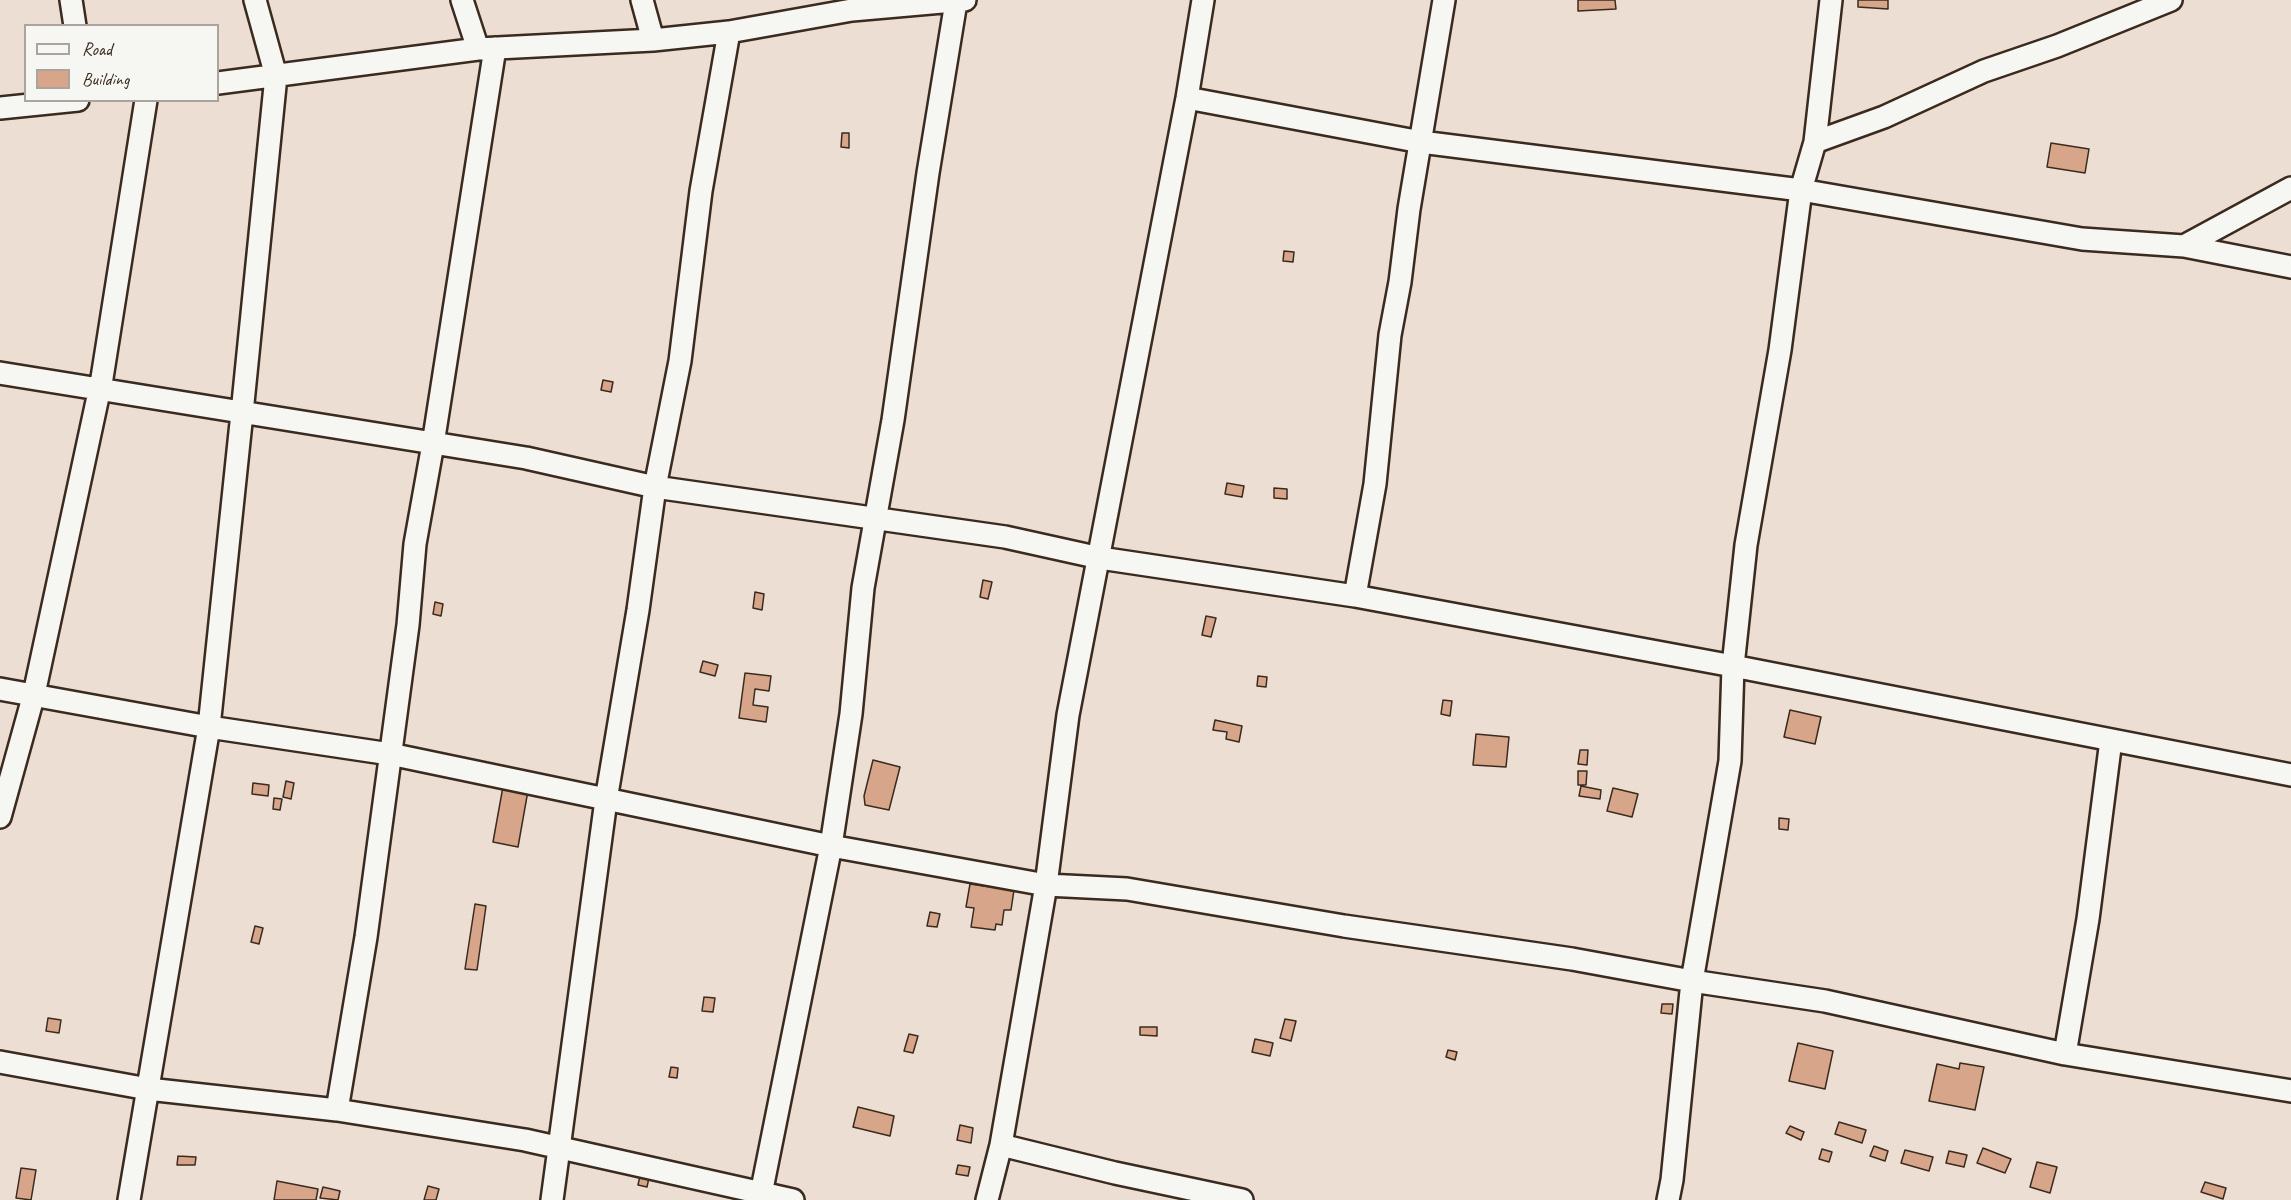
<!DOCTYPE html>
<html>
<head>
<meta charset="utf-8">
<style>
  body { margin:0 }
  #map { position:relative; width:2291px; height:1200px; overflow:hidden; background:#edded3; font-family:Caveat,sans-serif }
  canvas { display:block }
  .legend { position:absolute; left:24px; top:24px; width:195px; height:78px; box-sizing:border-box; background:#f6f6f2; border:2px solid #aba49d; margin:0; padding:8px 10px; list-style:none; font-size:18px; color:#3b2a1e }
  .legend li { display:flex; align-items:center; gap:12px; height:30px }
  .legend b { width:30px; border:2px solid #aba49d }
</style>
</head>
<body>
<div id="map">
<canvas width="2291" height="1200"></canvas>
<ul class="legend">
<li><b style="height:8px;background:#f6f6f2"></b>Road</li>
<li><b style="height:16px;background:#d7a58a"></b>Building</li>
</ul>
</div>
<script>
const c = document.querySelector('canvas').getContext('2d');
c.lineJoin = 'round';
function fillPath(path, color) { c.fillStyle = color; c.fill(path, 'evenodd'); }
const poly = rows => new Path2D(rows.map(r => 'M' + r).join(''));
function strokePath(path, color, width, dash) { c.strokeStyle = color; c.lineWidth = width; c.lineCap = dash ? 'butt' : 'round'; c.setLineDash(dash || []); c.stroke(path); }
const building = poly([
  [1578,0,1615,0,1616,9,1578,11,1578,0],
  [1858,0,1888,0,1888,9,1858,7,1858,0],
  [842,133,849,133,849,148,841,147,842,133],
  [2051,143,2089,149,2085,173,2047,167,2051,143],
  [1284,251,1294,252,1293,262,1283,261,1284,251],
  [603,380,613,382,611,392,601,390,603,380],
  [1227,483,1244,486,1242,497,1225,494,1227,483],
  [1274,488,1287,489,1287,499,1274,498,1274,488],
  [983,580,992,582,988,599,980,597,983,580],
  [755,592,764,594,762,610,753,608,755,592],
  [435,602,443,604,441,616,433,614,435,602],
  [1206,616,1216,618,1211,637,1202,635,1206,616],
  [703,661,718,665,715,676,700,672,703,661],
  [745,673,771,676,769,691,755,689,753,705,768,707,766,722,739,718,745,673],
  [1258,676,1267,677,1266,687,1257,686,1258,676],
  [1443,700,1452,701,1450,716,1441,714,1443,700],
  [1790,710,1821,717,1815,744,1784,737,1790,710],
  [1215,720,1242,726,1239,742,1226,739,1227,732,1213,730,1215,720],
  [1476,734,1509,737,1506,767,1473,765,1476,734],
  [1580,750,1588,750,1587,765,1578,764,1580,750],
  [873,760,900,767,889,810,865,805,864,796,873,760],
  [1578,771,1587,771,1586,785,1578,785,1578,771],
  [286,781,294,783,291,799,283,797,286,781],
  [504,781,529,785,518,847,493,842,504,781],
  [253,783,269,785,268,796,252,794,253,783],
  [1581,786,1601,790,1600,799,1579,796,1581,786],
  [1613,788,1638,794,1632,817,1607,811,1613,788],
  [274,798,282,799,280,810,273,809,274,798],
  [1779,818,1789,819,1788,830,1779,829,1779,818],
  [970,884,1014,890,1011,910,1004,910,1002,925,996,924,995,930,971,927,974,908,966,907,970,884],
  [475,904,486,906,477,970,465,969,475,904],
  [930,912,940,914,937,927,927,926,930,912],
  [255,926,263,928,259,944,251,942,255,926],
  [704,997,715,998,713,1012,702,1011,704,997],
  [1662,1004,1673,1004,1672,1014,1661,1013,1662,1004],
  [48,1018,61,1020,59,1033,46,1031,48,1018],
  [1285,1019,1296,1021,1291,1041,1280,1038,1285,1019],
  [1140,1027,1157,1027,1157,1036,1140,1035,1140,1027],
  [909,1034,918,1036,913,1053,904,1051,909,1034],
  [1255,1039,1273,1043,1270,1056,1252,1052,1255,1039],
  [1798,1043,1833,1051,1825,1089,1789,1081,1798,1043],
  [1448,1050,1457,1052,1455,1060,1446,1057,1448,1050],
  [1960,1063,1984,1067,1975,1110,1929,1101,1937,1064,1959,1069,1960,1063],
  [671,1067,678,1068,677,1078,669,1077,671,1067],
  [858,1107,894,1116,890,1136,853,1127,858,1107],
  [1839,1122,1866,1130,1862,1143,1835,1134,1839,1122],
  [960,1125,973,1128,971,1143,957,1140,960,1125],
  [1790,1126,1804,1132,1801,1140,1786,1133,1790,1126],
  [1874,1146,1888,1151,1885,1161,1870,1156,1874,1146],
  [1983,1148,2011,1159,2005,1173,1977,1163,1983,1148],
  [1822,1149,1832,1152,1829,1162,1819,1159,1822,1149],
  [1905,1150,1933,1157,1929,1171,1901,1163,1905,1150],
  [1949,1151,1967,1155,1964,1167,1946,1163,1949,1151],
  [178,1156,196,1157,195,1165,177,1165,178,1156],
  [2037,1162,2057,1167,2050,1193,2030,1187,2037,1162],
  [958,1165,970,1167,968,1176,956,1174,958,1165],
  [21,1168,36,1170,31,1200,16,1198,21,1168],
  [641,1171,650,1173,647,1187,638,1185,641,1171],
  [277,1181,318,1189,316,1200,274,1200,277,1181],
  [2205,1182,2226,1188,2223,1199,2201,1192,2205,1182],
  [428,1186,439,1189,436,1200,424,1200,428,1186],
  [323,1187,340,1191,338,1200,320,1198,323,1187]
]);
fillPath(building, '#d7a58a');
strokePath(building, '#3b2a1e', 1.5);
const street = poly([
  [71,0,75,26],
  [462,0,478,49],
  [642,0,653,40],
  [218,83,478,49,653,40,729,32,852,10,965,0],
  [1187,98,1421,142,1801,190,2082,239,2184,246,2291,267],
  [0,108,78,100],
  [1815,142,1884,117,1984,71,2057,46,2171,0],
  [2184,246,2291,188],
  [0,373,526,458,655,487,1005,537,1100,558,1355,596,1733,666,2291,775],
  [1355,596,1375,484,1390,335,1400,282,1409,209,1444,0],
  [0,689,209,727,390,754,831,846,1046,885,1127,889,1344,926,1572,959,1692,981,1825,1001,2065,1054,2291,1091],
  [0,817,34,694,102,378,146,100],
  [2065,1054,2088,919,2111,740],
  [0,1062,148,1089,337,1110,525,1140,793,1200],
  [337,1110,366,937,408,625,415,544,433,444,495,48],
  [1001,1145,1115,1173,1242,1200],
  [761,1194,831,846,851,714,863,588,893,420,928,173,956,2],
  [129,1200,209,727,242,413,276,76,255,0],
  [552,1200,606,800,638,610,655,487,680,361,701,191,729,32],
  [987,1200,1001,1145,1046,885,1068,715,1187,98,1203,0],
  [1668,1200,1672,1180,1692,981,1730,761,1733,666,1746,545,1780,350,1801,190,1815,142,1831,0]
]);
strokePath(street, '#3b2a1e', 26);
strokePath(street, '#f6f6f2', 21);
</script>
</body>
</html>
